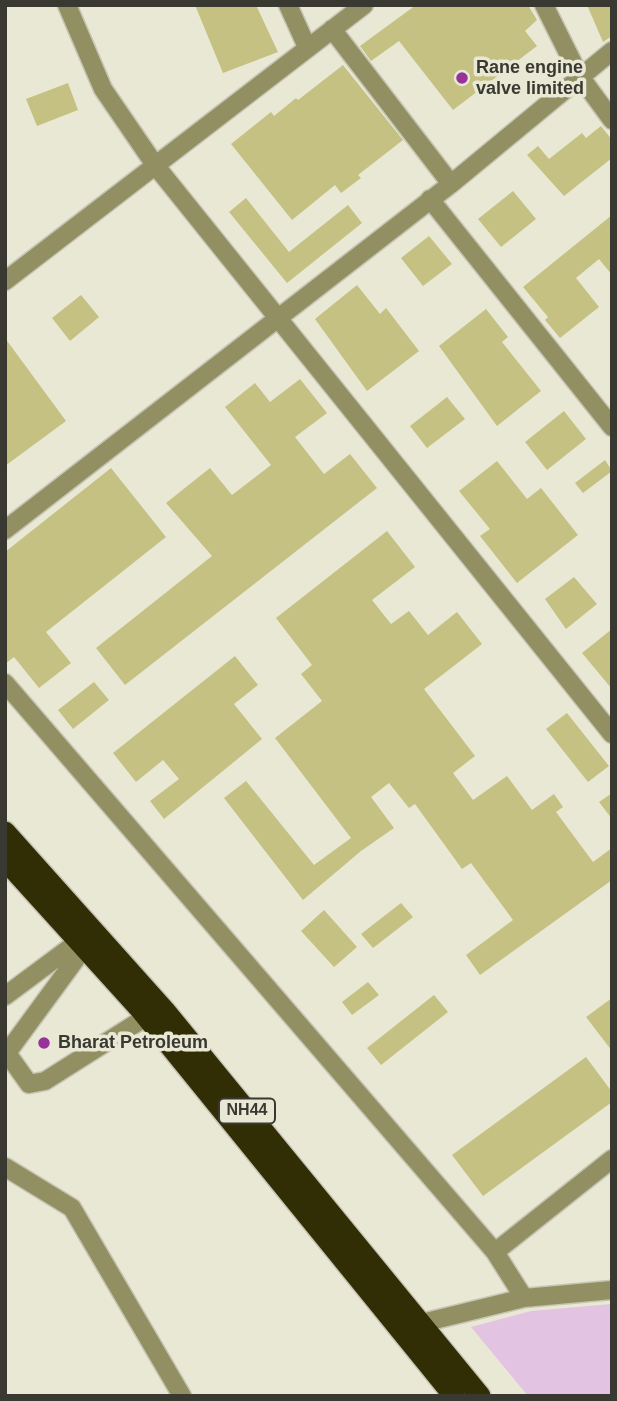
<!DOCTYPE html>
<html>
<head>
<meta charset="utf-8">
<style>
  body { margin:0 }
  #map { position:relative; width:617px; height:1401px; overflow:hidden; background:#e9e8d5; font-family:Helvetica,sans-serif }
  canvas { display:block }
  .frame { position:absolute; inset:0; border:7px solid #393931; pointer-events:none }
</style>
</head>
<body>
<div id="map">
<canvas width="617" height="1401"></canvas>
<div class="frame"></div>
</div>
<script>
const c = document.querySelector('canvas').getContext('2d');
c.lineJoin = 'round';
function fillPath(path, color) { c.fillStyle = color; c.fill(path, 'evenodd'); }
const poly = rows => new Path2D(rows.map(r => 'M' + r).join(''));
function strokePath(path, color, width, dash) { c.strokeStyle = color; c.lineWidth = width; c.lineCap = dash ? 'butt' : 'round'; c.setLineDash(dash || []); c.stroke(path); }
function label(font, color, halo, rows, align = 'center') {
  c.font = font + ' Helvetica,sans-serif'; c.lineWidth = 7; c.setLineDash([]); c.textBaseline = 'middle'; c.strokeStyle = halo; c.fillStyle = color; for (const [text, x, y, turn = 0] of rows) {
    c.save(); c.translate(x, y); c.rotate((+turn || 0) * Math.PI / 180); c.textAlign = isNaN(turn) ? turn : align; if (halo) c.strokeText(text, 0, 0); c.fillText(text, 0, 0); c.restore();
  }
}
fillPath(poly([
  [612,1304,612,1396,528,1396,471,1327,531,1311]
]), '#e3c3e2');
fillPath(poly([
  [195,5,256,5,278,52,223,73],
  [416,5,528,5,537,20,525,31,537,46,453,110,399,41,371,61,360,46],
  [587,5,612,5,612,36,603,42],
  [343,65,403,140,358,175,361,178,341,193,335,185,292,220,231,144,271,112,274,116,296,98,298,100],
  [68,83,78,110,37,126,26,99],
  [601,126,612,140,612,158,564,196,527,155,538,146,549,159,582,133,586,138],
  [513,191,536,219,501,247,478,219],
  [246,198,289,252,348,205,362,223,287,283,229,212],
  [612,215,612,275,599,259,576,278,599,307,560,338,545,320,548,317,523,287],
  [429,236,452,264,423,286,401,258],
  [357,285,380,314,386,308,419,351,367,391,315,319],
  [81,295,99,317,70,341,52,318],
  [486,309,508,337,502,342,541,391,497,426,439,346],
  [5,338,66,421,5,466],
  [300,379,327,413,295,437,324,474,350,454,377,488,125,685,96,648,212,556,166,503,210,468,232,495,271,465,225,407,255,383,270,402],
  [447,397,465,419,427,448,410,426],
  [564,411,586,439,547,470,525,442],
  [605,460,612,471,583,493,575,483],
  [497,461,527,499,541,488,578,535,517,583,480,536,490,529,459,491],
  [111,468,166,537,46,632,71,663,39,688,14,657,5,664,5,552],
  [387,531,415,567,372,600,391,624,409,611,428,635,457,612,482,644,424,689,475,756,453,773,473,800,507,776,532,810,554,794,563,807,556,812,593,862,612,848,612,880,480,975,466,955,513,920,471,863,462,869,415,804,409,808,389,783,371,797,394,828,361,851,303,900,224,798,246,781,314,865,351,838,275,738,322,701,301,674,312,665,276,618],
  [574,577,597,604,566,629,545,599],
  [612,629,612,689,582,653],
  [235,656,258,685,234,704,262,739,164,819,150,801,179,779,163,760,136,782,113,753],
  [94,682,109,700,73,729,58,710],
  [567,713,609,766,588,782,546,729],
  [612,793,612,819,599,802],
  [401,903,413,917,373,948,361,934],
  [324,910,357,947,334,967,301,931],
  [368,982,379,995,352,1015,342,1002],
  [434,995,448,1012,381,1065,367,1048],
  [612,998,612,1051,586,1017],
  [586,1057,612,1092,612,1102,483,1196,452,1155]
]), '#c4c182');
const minor = poly([
  [67,5,103,89,155,165,612,734],
  [288,5,307,47],
  [544,5,579,75,612,120],
  [332,29,451,184],
  [430,199,612,427],
  [5,281,364,5],
  [5,530,451,184,612,51],
  [5,683,495,1252],
  [84,948,7,1053,29,1084,45,1081,146,1017],
  [5,996,79,941],
  [5,1167,72,1208,182,1396],
  [524,1298,495,1252,612,1159],
  [422,1323,524,1298,612,1290]
]);
const highway = poly([
  [5,832,165,1011,480,1396],
  [5,860,140,1009,454,1396]
]);
strokePath(minor, '#c6c5b4', 21);
strokePath(highway, '#c6c5b4', 24);
strokePath(minor, '#929062', 18);
strokePath(highway, '#312e06', 21);
for (const [x, y, r, color] of [
  [462,78,7,"#963298"],
  [44,1043,7,"#963298"]
]) { const dot = new Path2D(); dot.arc(x, y, r, 0, 2 * Math.PI); c.fillStyle = color; c.fill(dot); strokePath(dot, '#e9e8d5', 2.5); }
for (const [x, y, w] of [
  [247,1111,56]
]) { const box = new Path2D(); box.roundRect(x - w / 2, y - 12.5, w, 25, 5); c.fillStyle = '#e9e8d5'; c.fill(box); strokePath(box, '#393931', 2); }
label('bold 16px', '#393931', null, [
  ["NH44",247,1111]
]);
label('bold 18px', '#393931', '#e9e8d5', [
  ["Rane engine",476,68],
  ["valve limited",476,89],
  ["Bharat Petroleum",58,1043]
], 'left');
</script>
</body>
</html>
